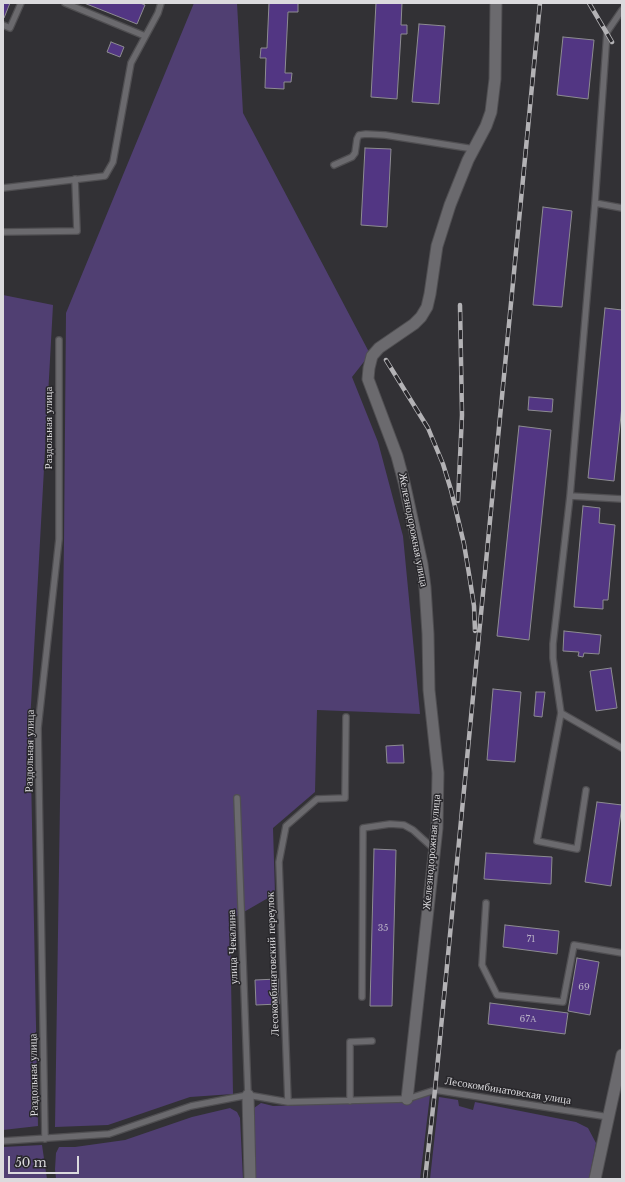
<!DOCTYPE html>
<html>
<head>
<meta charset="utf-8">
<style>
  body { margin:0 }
  #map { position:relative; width:625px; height:1182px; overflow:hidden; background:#323135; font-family:"Libre Baskerville",serif }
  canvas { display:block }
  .frame { position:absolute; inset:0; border:4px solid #dbdadd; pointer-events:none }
  .scale { position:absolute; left:8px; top:1156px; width:71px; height:18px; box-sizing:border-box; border:2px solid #dbdadd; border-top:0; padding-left:5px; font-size:12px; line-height:14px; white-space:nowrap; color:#dbdadd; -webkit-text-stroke:3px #28272b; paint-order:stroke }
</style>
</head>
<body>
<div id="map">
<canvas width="625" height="1182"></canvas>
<div class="frame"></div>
<div class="scale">50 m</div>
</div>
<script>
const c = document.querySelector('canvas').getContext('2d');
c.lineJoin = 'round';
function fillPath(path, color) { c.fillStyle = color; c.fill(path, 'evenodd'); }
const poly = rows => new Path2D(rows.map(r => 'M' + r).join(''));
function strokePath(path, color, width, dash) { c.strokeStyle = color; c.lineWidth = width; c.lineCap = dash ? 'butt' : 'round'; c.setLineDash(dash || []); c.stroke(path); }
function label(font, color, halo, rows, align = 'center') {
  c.font = font + ' "Libre Baskerville",serif'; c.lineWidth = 3; c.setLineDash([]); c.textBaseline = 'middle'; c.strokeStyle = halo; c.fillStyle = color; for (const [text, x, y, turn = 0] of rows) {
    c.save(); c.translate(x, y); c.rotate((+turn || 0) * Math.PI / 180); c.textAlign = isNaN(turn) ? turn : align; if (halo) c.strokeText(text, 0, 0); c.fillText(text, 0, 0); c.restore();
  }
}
fillPath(poly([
  [194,3,237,3,243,113,370,354,352,377,378,442,403,536,420,714,317,710,315,792,273,828,275,894,230,920,233,1094,190,1097,108,1125,55,1127,64,542,66,313],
  [3,295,53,305,30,723,38,1126,3,1130],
  [430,1095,420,1179,256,1179,254,1108,261,1103,273,1106,406,1102],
  [439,1097,458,1100,459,1106,473,1110,475,1102,576,1122,588,1128,596,1143,589,1179,430,1179],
  [230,1108,237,1112,240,1118,243,1179,56,1179,55,1169,56,1153,59,1147,75,1147,125,1140,192,1117],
  [42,1145,47,1179,3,1179,3,1147]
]), '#503f72');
const building = poly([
  [3,3,10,3,4,18,3,18,3,3],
  [84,3,140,3,145,5,137,24,84,3],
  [269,3,298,3,298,12,288,12,285,73,292,73,291,82,284,82,284,89,265,88,266,58,260,58,261,48,267,48,269,3],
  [376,3,402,3,401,25,407,25,407,34,401,34,397,99,371,97,376,3],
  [419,24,445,26,439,104,412,102,419,24],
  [563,37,594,40,588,99,557,95,563,37],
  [111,42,124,47,120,57,107,52,111,42],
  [365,148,391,149,387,227,361,225,365,148],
  [543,207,572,211,562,307,533,305,543,207],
  [605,308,622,310,622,406,614,481,588,478,605,308],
  [529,397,553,399,552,412,528,410,529,397],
  [519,426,551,430,529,640,497,636,519,426],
  [583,506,600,508,599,523,615,525,608,600,603,600,603,609,574,607,583,506],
  [564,631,601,635,599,654,584,653,583,657,578,656,579,652,563,651,564,631],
  [611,668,617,708,596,711,590,671,611,668],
  [493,689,521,692,515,762,487,760,493,689],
  [536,692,545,692,542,717,534,716,536,692],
  [403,745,404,763,387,763,386,746,403,745],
  [597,802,622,805,611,886,585,882,597,802],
  [374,849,396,850,392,1006,370,1006,374,849],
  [486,853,552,857,551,884,484,879,486,853],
  [505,925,559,931,557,954,503,947,505,925],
  [577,958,599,962,590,1015,568,1011,577,958],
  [278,979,279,1004,256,1005,255,980,278,979],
  [490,1003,568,1013,565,1034,488,1024,490,1003]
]);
fillPath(building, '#523683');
strokePath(building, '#8d8c91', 1);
const service = poly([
  [65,3,145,36],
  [3,25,10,28,21,3],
  [334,165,352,157,355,153,357,139,359,135,366,134,385,135,474,149],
  [3,188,105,176,113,162,131,63,158,13,161,3],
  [595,203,622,208],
  [3,232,77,231,75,179],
  [570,496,622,499],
  [561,713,622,748],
  [586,790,577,849,537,841,561,713,553,658,553,644,570,496,595,203,607,32,622,10],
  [237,798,248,1095],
  [486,903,482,965,497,995,563,1002,574,945,622,953],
  [362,997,363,828,390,824,404,825,413,830,434,849],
  [350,1101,350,1042,372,1041],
  [288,1102,279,862,286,826,317,799,345,798,346,717],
  [45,1139,38,728,59,539,59,340],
  [3,1141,109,1134,191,1106,248,1095,288,1102,407,1099,435,1090,609,1117]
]);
const minor = poly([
  [248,1095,250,1179],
  [407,1099,437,828,438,773,429,690,428,634,425,587,422,564,404,482,397,456,368,379,369,368,372,356,379,348,414,324,421,317,427,307,430,294,437,246,450,205,468,160,486,126,491,112,495,79,496,3],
  [595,1179,622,1055]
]);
strokePath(service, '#504f52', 8);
strokePath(minor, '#504f52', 13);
strokePath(service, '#6b6a6e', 5.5);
strokePath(minor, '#6b6a6e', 11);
const rail = poly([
  [589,3,612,42],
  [386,360,428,428,443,464,451,490,464,544,470,580,474,606,475,631],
  [458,501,462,415,460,305],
  [425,1179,435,1090,540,3]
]);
strokePath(rail, '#b3b2b5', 4.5);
strokePath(rail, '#28272b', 3, [9]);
label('9px', '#b9b1c6', null, [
  ["35",383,928],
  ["71",531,939],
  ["69",584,987],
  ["67А",528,1019]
]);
label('11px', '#dbdadd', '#28272b', [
  ["Раздольная улица",49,428,-90],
  ["Железнодорожная улица",413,530,79],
  ["Раздольная улица",30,751,-89],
  ["Железнодорожная улица",432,852,-85],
  ["улица Чекалина",233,947,-92],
  ["Лесокомбинатовский переулок",273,964,-92],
  ["Раздольная улица",34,1075,-91],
  ["Лесокомбинатовская улица",508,1091,9]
]);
</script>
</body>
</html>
